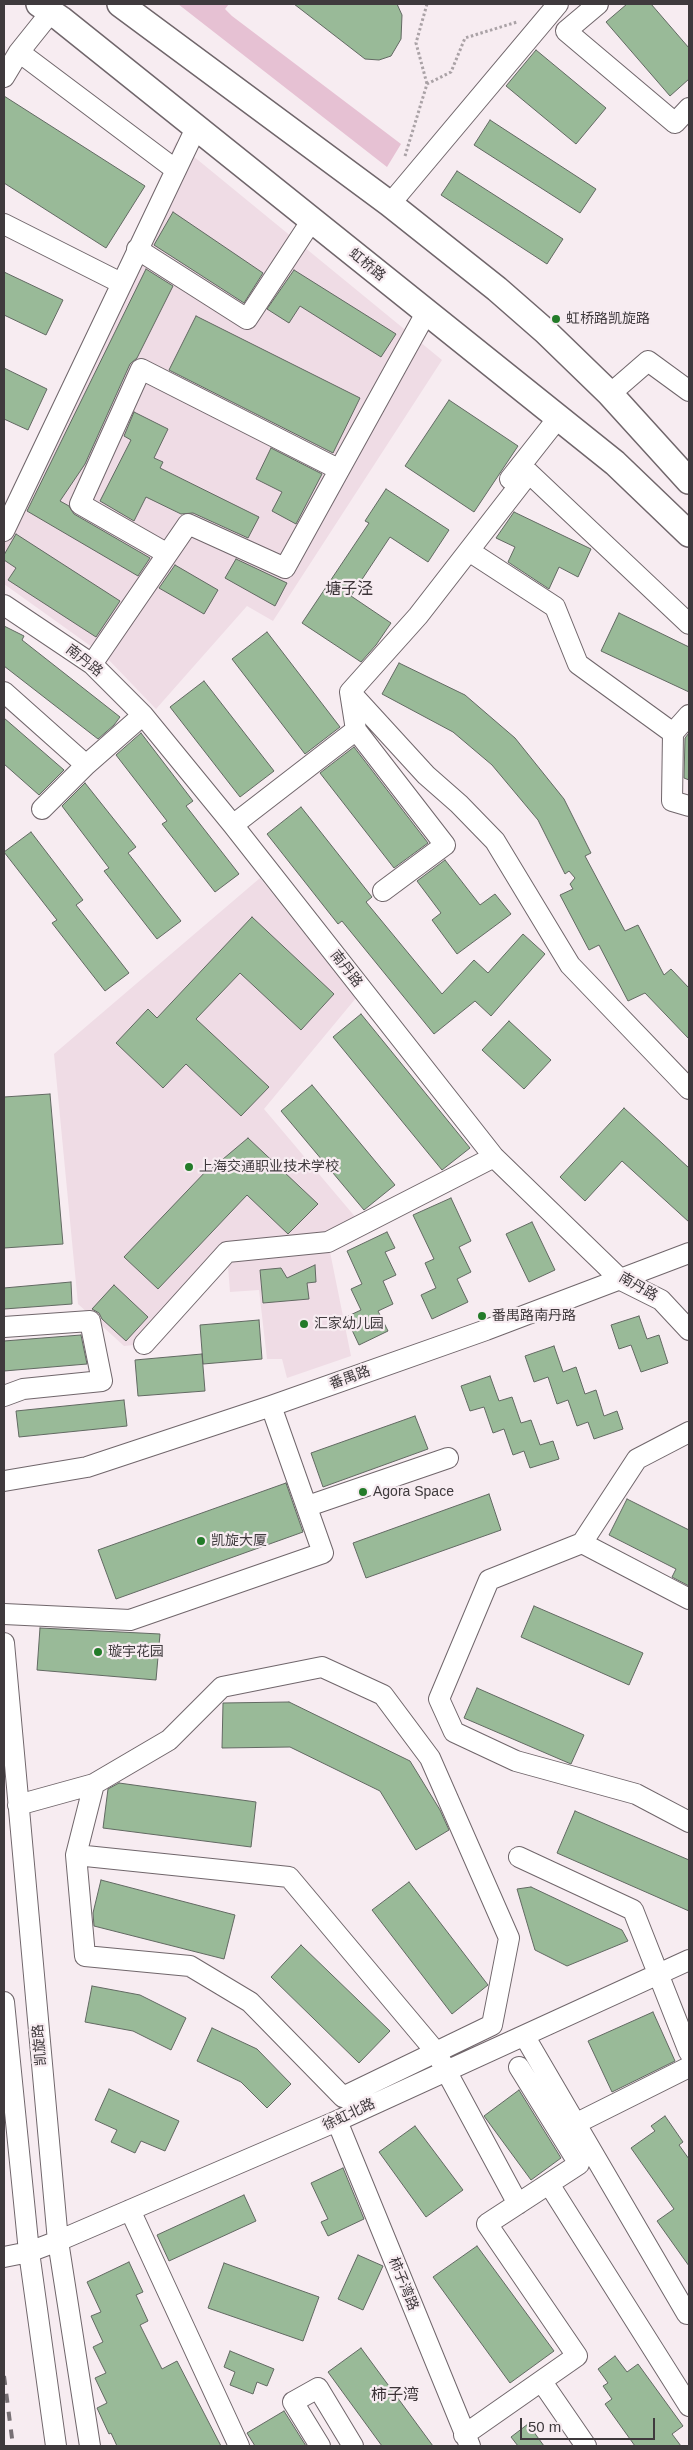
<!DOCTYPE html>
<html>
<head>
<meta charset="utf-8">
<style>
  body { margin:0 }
  #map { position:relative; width:693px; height:2450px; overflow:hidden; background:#f7ecf1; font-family:Arial,sans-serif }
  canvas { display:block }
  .frame { position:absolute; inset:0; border:5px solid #3f3a3d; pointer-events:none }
  .scale { position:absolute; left:520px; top:2418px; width:135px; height:22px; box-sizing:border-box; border:2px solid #3f3a3d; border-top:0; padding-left:6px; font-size:15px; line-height:18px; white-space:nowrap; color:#3f3a3d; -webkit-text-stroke:4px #f7ecf1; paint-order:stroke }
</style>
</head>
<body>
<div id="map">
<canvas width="693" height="2450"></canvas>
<div class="frame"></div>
<div class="scale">50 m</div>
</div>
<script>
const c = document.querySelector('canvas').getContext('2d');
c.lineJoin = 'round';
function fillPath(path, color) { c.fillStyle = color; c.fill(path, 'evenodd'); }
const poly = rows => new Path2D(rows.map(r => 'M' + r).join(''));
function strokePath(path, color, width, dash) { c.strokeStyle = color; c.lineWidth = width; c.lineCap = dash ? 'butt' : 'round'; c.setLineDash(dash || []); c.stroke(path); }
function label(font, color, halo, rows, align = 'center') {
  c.font = font + ' Arial,"Noto Sans SC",sans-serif'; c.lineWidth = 4.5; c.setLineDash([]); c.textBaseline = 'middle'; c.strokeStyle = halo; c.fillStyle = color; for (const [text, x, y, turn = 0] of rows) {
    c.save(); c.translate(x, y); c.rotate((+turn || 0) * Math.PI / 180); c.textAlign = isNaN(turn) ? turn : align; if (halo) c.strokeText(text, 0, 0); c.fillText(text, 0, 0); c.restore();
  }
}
fillPath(poly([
  [176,142,442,360,273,621,247,606,156,709,106,657,4,584,4,517],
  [260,878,356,998,264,1109,362,1225,328,1242,351,1356,287,1378,282,1359,267,1359,259,1290,230,1292,227,1253,144,1344,124,1346,78,1304,54,1054]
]), '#efdce5');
fillPath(poly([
  [178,4,229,4,225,9,232,16,401,144,387,167]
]), '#e6c1d3');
const building = poly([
  [294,4,397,4,402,15,401,39,391,56,379,60,365,59,294,4],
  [627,4,651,4,689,48,689,79,670,96,606,22,627,4],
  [536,50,606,108,576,144,506,86,536,50],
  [4,96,145,186,106,248,4,183,4,96],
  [490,120,596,189,580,213,474,145,490,120],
  [457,171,563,239,547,264,441,195,457,171],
  [173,212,263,273,244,303,154,245,173,212],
  [146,269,173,286,137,358,130,364,85,464,60,501,69,506,74,514,150,558,138,576,27,511,146,269],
  [294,270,396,334,381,357,300,306,289,323,267,309,294,270],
  [4,272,63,300,46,335,4,315,4,272],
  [196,316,360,398,333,453,169,370,196,316],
  [4,368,47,389,28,430,4,419,4,368],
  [449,400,518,446,474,512,405,466,449,400],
  [134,412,168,429,154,458,163,462,160,468,259,517,248,538,193,513,181,514,146,497,134,521,100,501,131,440,124,436,134,412],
  [271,448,322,474,296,524,272,511,282,492,256,479,271,448],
  [386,489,449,530,428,562,390,537,351,596,391,623,376,645,361,662,302,623,369,523,365,521,386,489],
  [514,512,591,549,578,577,559,567,549,589,508,562,515,547,496,538,514,512],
  [16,534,120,601,96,637,8,580,16,568,4,560,4,555,16,534],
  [236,559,287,583,275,606,225,578,236,559],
  [175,565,218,590,204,614,159,588,175,565],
  [619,613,689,647,689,692,601,651,619,613],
  [4,626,24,636,22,640,120,717,114,725,98,739,4,666,4,626],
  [267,632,340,727,305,754,232,659,267,632],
  [399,663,465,695,515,738,564,799,591,853,585,856,625,931,638,925,664,975,671,969,689,988,689,1039,645,993,628,1001,599,945,589,950,560,895,573,889,570,884,575,878,569,871,565,874,538,820,492,765,453,732,382,694,399,663],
  [204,681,274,771,240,797,170,707,204,681],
  [4,718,64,770,39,795,4,764,4,718],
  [141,733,193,801,186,806,239,874,215,892,162,824,167,821,116,755,141,733],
  [689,733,689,780,684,778,685,738,689,733],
  [354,747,428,843,394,868,320,773,354,747],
  [85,783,136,847,128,853,181,921,157,939,104,871,109,868,62,806,85,783],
  [301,807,372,897,366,902,442,994,474,960,488,973,523,934,545,954,491,1016,475,1001,434,1034,342,921,338,924,267,834,301,807],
  [31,832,83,900,76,905,129,973,105,991,52,923,57,920,4,852,31,832],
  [445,860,480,905,495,894,511,914,457,954,432,920,441,913,417,881,445,860],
  [252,917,334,994,301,1030,240,973,196,1019,269,1087,241,1116,186,1064,163,1088,116,1043,148,1009,157,1018,252,917],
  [361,1014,470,1148,442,1170,333,1037,361,1014],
  [509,1021,551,1060,524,1089,482,1050,509,1021],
  [312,1085,395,1185,364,1210,281,1111,312,1085],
  [50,1094,63,1244,4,1248,4,1097,50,1094],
  [624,1108,689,1168,689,1222,622,1161,585,1201,560,1177,624,1108],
  [248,1138,318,1204,288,1234,247,1195,158,1289,124,1257,209,1168,210,1170,248,1138],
  [451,1198,471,1241,459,1247,471,1272,457,1279,468,1302,432,1319,421,1295,436,1288,425,1263,434,1259,413,1215,451,1198],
  [532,1222,555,1270,529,1282,506,1234,532,1222],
  [387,1232,395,1248,385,1252,396,1275,383,1281,393,1304,378,1311,388,1331,359,1345,346,1317,361,1310,351,1289,362,1284,347,1251,387,1232],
  [315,1265,316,1282,307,1283,309,1299,263,1303,260,1270,281,1268,287,1278,315,1265],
  [71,1282,72,1304,4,1309,4,1288,71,1282],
  [114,1285,148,1317,126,1341,102,1319,99,1313,92,1309,114,1285],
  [639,1316,647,1339,659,1335,668,1363,641,1372,631,1345,619,1349,611,1325,639,1316],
  [259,1320,262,1359,203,1364,200,1325,259,1320],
  [81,1335,87,1364,4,1371,4,1341,81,1335],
  [554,1346,563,1372,576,1367,585,1394,596,1390,604,1416,617,1411,623,1429,594,1439,588,1422,577,1426,568,1400,557,1404,548,1377,534,1382,525,1356,554,1346],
  [202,1354,205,1391,138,1396,135,1360,202,1354],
  [490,1376,499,1401,512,1397,521,1423,531,1420,540,1445,553,1441,559,1459,530,1468,524,1451,513,1455,504,1429,493,1433,484,1407,470,1411,461,1386,490,1376],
  [124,1400,127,1426,19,1437,16,1411,124,1400],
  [415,1416,428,1449,323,1487,311,1453,415,1416],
  [286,1483,303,1532,116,1599,98,1550,286,1483],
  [489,1494,501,1530,366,1578,353,1543,489,1494],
  [627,1499,689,1530,689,1586,672,1577,676,1569,609,1535,627,1499],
  [534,1606,643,1653,629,1685,521,1637,534,1606],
  [40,1628,160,1634,156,1680,37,1670,40,1628],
  [477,1688,584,1735,571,1764,464,1718,477,1688],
  [289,1702,410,1761,440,1810,449,1830,416,1850,380,1791,290,1747,222,1748,223,1703,289,1702],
  [119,1783,256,1802,251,1847,103,1828,108,1789,119,1783],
  [575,1811,689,1860,689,1911,557,1853,575,1811],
  [101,1880,235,1915,224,1959,94,1926,93,1913,101,1880],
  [409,1882,488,1985,452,2014,372,1910,409,1882],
  [531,1887,622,1930,628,1941,567,1966,535,1950,517,1889,531,1887],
  [301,1945,390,2031,359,2063,271,1977,301,1945],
  [92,1986,140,1995,186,2018,171,2050,133,2031,85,2022,92,1986],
  [653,2012,675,2061,612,2092,588,2041,653,2012],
  [212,2028,257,2049,291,2084,267,2108,241,2082,197,2061,212,2028],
  [109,2089,179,2121,165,2151,141,2141,135,2153,111,2142,117,2130,95,2120,109,2089],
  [519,2090,561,2158,531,2180,484,2116,519,2090],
  [665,2116,683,2142,679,2145,689,2159,689,2266,657,2221,674,2209,631,2148,655,2131,651,2126,665,2116],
  [415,2126,463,2190,426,2217,379,2152,415,2126],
  [343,2168,364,2219,328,2236,321,2222,328,2219,311,2183,343,2168],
  [244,2195,256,2221,169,2261,157,2235,244,2195],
  [477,2246,554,2351,510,2383,433,2277,477,2246],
  [358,2255,383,2266,363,2310,338,2299,358,2255],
  [129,2262,143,2292,136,2295,148,2321,140,2325,162,2369,177,2361,221,2446,117,2446,111,2433,109,2434,97,2408,107,2403,95,2378,106,2373,93,2347,103,2342,91,2316,101,2312,87,2282,129,2262],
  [224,2263,319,2297,303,2341,208,2308,224,2263],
  [361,2348,433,2446,382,2446,328,2372,361,2348],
  [230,2351,274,2369,267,2386,257,2382,253,2394,230,2385,235,2372,224,2367,230,2351],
  [615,2356,627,2372,638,2364,683,2426,672,2434,681,2446,635,2446,605,2404,612,2399,603,2386,608,2383,598,2369,615,2356],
  [284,2411,306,2446,255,2446,247,2433,284,2411],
  [528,2424,544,2446,518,2446,511,2437,528,2424]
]);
fillPath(building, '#99ba98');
strokePath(building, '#626962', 1);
const minor = poly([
  [598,4,566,31,675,123,689,108],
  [19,52,176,170],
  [4,77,19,52,51,12],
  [390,204,558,4],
  [4,224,121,283],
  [137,249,247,319,312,220],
  [610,394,648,361,689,391],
  [510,479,558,418],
  [4,531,196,128],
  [469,551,555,607,578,664,673,733,672,801,689,806],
  [166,553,80,504,141,369,338,469],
  [4,605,92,664,143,715,233,825,494,1157,621,1280,661,1300,689,1330],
  [92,664,188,524,285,568,426,313],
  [4,692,86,765],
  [350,692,426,775,459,804,495,841,570,965,689,1089],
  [356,730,445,845,383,891],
  [673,733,689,715],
  [42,809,86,765,143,715],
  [233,825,356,730,350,692,418,616,529,473,689,624],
  [4,1327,90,1321,102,1381,23,1389,4,1396],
  [144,1344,227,1252,328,1242,494,1157],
  [689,1432,637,1459,582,1543,689,1599],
  [4,1481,87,1467,271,1406,486,1330,689,1253],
  [308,1506,448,1458],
  [582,1543,489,1580,439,1699,454,1732,516,1761,636,1794,689,1822],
  [4,1614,130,1620,323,1553,271,1406],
  [4,1643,58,2241,90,2446],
  [18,1805,94,1784,169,1740,222,1687,322,1667,383,1695,430,1758,509,1938,492,2025,343,2097,250,2002,190,1966,85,1956,76,1855,94,1784],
  [76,1855,289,1877,436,2052,518,2204],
  [519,1857,633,1910,689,2052],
  [4,2002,29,2252,56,2446],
  [525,2037,687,2314,689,2313],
  [337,2121,470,2446],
  [575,2124,689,2067],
  [549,2184,689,2406],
  [130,2210,239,2446],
  [4,2257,29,2252,58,2241,337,2121,689,1960],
  [542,2382,586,2446],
  [464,2435,577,2356,487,2224,579,2164,519,2067],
  [320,2446,293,2402,318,2388,353,2446]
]);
const major = poly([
  [39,4,61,19,615,463,689,534],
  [120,4,390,204,497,289,545,331,610,394,689,481]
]);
strokePath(minor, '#70666b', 22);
strokePath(major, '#70666b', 28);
strokePath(poly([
  [427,4,416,43,427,84],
  [405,156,427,84,451,72,465,38,517,22]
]), '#aaa2a6', 3, [2.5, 2.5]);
strokePath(minor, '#fff', 20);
strokePath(major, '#fff', 25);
strokePath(poly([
  [4,2376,13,2446]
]), '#777074', 4, [9, 9]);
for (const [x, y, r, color] of [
  [556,319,5,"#237b29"],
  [189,1167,5,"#237b29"],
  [482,1316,5,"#237b29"],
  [304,1324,5,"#237b29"],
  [363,1492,5,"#237b29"],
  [201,1541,5,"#237b29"],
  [98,1652,5,"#237b29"]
]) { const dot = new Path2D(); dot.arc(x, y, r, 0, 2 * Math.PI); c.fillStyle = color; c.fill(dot); strokePath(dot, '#f7ecf1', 2); }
label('14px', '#3f3a3d', '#f7ecf1', [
  ["虹桥路",367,265,39],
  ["南丹路",84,661,38],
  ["南丹路",346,969,52],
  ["南丹路",638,1287,30],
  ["番禺路",350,1378,-20],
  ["凯旋路",40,2045,-95],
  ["徐虹北路",349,2115,-25],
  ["柿子湾路",403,2284,68]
]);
label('14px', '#3f3a3d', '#f7ecf1', [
  ["虹桥路凯旋路",566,319],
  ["上海交通职业技术学校",199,1167],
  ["番禺路南丹路",492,1316],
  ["汇家幼儿园",314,1324],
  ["Agora Space",373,1492],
  ["凯旋大厦",211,1541],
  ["璇宇花园",108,1652]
], 'left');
label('16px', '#3c3438', '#f7ecf1', [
  ["塘子泾",349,590],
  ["柿子湾",395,2396]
]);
</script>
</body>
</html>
